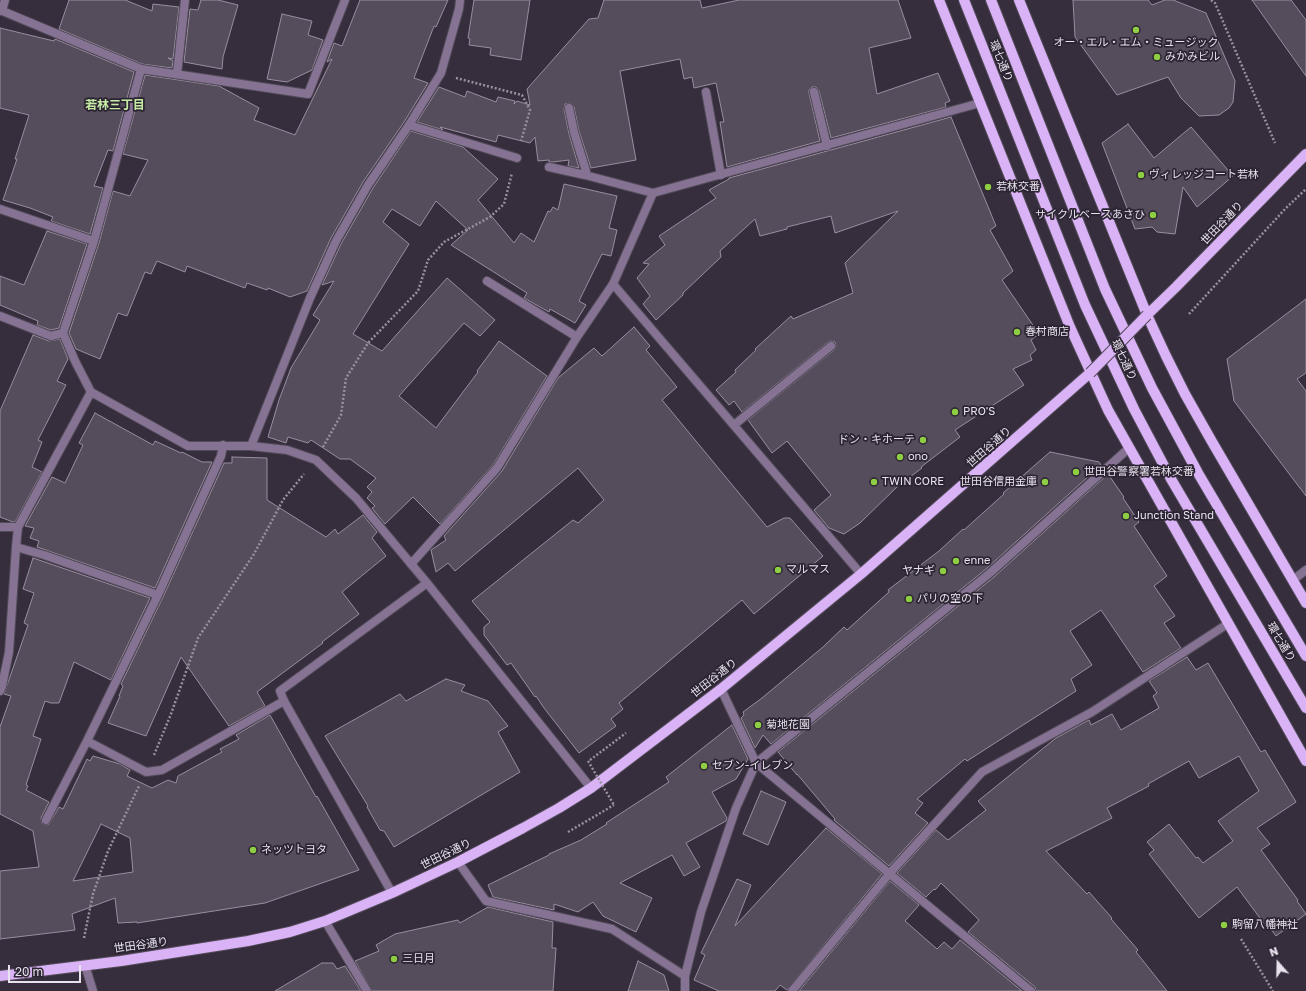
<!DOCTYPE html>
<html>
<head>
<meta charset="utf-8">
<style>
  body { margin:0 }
  #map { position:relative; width:1306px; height:991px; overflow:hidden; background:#362e3d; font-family:"Golos Text",sans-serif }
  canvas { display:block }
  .north { position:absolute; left:1258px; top:943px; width:40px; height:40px; -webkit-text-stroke:3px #2c2432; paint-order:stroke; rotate:340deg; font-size:11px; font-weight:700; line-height:16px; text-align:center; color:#e8e2ec }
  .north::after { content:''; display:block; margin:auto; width:14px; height:18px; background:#e8e2ec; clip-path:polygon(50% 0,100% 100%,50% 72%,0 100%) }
  .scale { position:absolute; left:8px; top:965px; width:73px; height:18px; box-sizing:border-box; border:2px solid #e8e2ec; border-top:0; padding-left:5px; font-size:12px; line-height:14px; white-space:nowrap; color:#e8e2ec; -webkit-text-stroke:3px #2c2432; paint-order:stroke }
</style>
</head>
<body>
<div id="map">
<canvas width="1306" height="991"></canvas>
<div class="north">N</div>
<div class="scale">20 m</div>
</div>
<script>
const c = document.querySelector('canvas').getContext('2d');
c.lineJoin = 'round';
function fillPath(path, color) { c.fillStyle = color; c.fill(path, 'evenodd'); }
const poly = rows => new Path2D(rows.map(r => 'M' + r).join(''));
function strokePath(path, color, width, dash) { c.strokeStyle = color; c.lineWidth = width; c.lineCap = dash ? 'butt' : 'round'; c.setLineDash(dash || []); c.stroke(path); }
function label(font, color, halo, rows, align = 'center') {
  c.font = font + ' "Golos Text","Noto Sans JP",sans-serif'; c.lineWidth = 3.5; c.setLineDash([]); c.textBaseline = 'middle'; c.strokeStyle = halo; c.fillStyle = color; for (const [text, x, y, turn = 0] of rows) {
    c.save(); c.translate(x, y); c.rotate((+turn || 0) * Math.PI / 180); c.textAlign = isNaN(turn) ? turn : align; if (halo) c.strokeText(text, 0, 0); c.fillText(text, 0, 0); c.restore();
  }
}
const building = poly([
  [69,0,125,0,152,11,153,4,179,7,173,59,168,58,173,61,172,68,142,64,59,29,69,0],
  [201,0,218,0,238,5,223,57,222,69,184,62,190,9,198,10,201,0],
  [360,0,448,0,436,27,434,26,414,78,428,83,404,122,363,182,331,238,307,291,290,297,268,288,267,290,247,283,245,288,187,266,185,272,157,261,151,274,145,272,127,316,118,313,100,359,76,349,69,333,99,243,113,191,130,196,148,160,123,154,145,75,219,86,259,108,254,120,295,135,332,59,327,62,334,43,342,46,360,0],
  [474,0,530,0,521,60,490,55,491,48,469,45,470,39,468,38,474,0],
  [604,0,700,0,702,8,739,0,898,0,911,38,869,48,877,94,938,73,950,101,945,103,946,107,831,138,819,91,816,87,812,87,809,90,809,93,820,141,727,167,720,122,724,122,716,83,694,88,692,77,684,79,680,59,620,71,636,160,591,168,579,131,574,107,570,103,565,104,564,109,569,134,579,168,568,166,569,160,553,162,549,162,549,160,538,161,535,137,530,143,498,135,496,142,440,127,443,130,417,122,439,87,465,97,467,91,496,102,498,97,515,101,514,104,517,101,530,105,527,89,589,19,598,18,604,0],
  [1073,0,1148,0,1152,5,1165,0,1173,0,1206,13,1235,81,1233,102,1229,108,1219,115,1199,116,1181,98,1168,77,1117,95,1075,37,1073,0],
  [1252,0,1291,0,1306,20,1306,76,1252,0],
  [282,14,312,21,308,35,323,40,312,70,287,82,267,79,282,14],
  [0,28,54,41,55,39,134,72,113,151,108,150,94,186,103,188,90,234,51,221,53,217,30,208,3,200,17,159,15,159,29,115,0,108,0,28],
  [951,117,996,226,990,230,1013,271,1002,280,1039,334,1031,340,1036,350,1030,355,1032,360,1013,369,1024,385,955,430,960,437,921,467,922,468,899,485,860,523,844,534,829,528,814,510,831,495,787,441,772,453,748,420,834,350,836,346,835,342,831,341,828,342,742,412,734,401,729,405,716,390,736,372,735,370,756,350,755,349,791,316,793,319,853,293,845,263,898,211,835,233,831,216,787,227,787,229,760,236,755,219,720,251,721,257,683,293,683,295,656,320,643,304,650,296,637,278,649,264,643,263,665,245,659,236,716,198,709,190,729,179,729,178,951,117],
  [1128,124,1154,158,1191,127,1233,176,1197,207,1183,187,1175,234,1157,232,1152,227,1135,229,1102,143,1128,124],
  [411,131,463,147,498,179,478,200,514,243,521,233,534,242,548,211,550,212,553,207,558,210,564,184,617,196,609,228,617,230,611,256,602,254,579,301,586,305,575,323,550,309,549,312,524,298,527,293,451,245,468,230,436,201,420,226,392,209,383,222,409,244,353,334,382,351,447,278,495,320,480,336,464,323,399,396,436,428,478,372,477,371,499,341,547,376,493,465,440,524,413,497,385,524,372,508,375,506,367,498,372,492,367,487,376,478,350,459,340,459,311,440,308,443,288,437,286,443,268,437,279,400,291,368,320,320,313,315,334,281,322,285,341,244,373,188,411,131],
  [47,231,87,244,59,328,51,330,37,325,38,321,0,305,0,276,24,285,47,231],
  [1306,299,1306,373,1297,379,1306,391,1306,496,1234,401,1227,359,1306,299],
  [634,327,650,346,646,350,677,387,662,400,767,527,784,518,790,518,823,556,754,614,742,600,619,703,623,709,611,719,616,726,579,753,544,708,536,696,535,697,511,663,507,665,484,635,484,627,490,622,472,601,573,520,578,523,604,500,578,468,455,571,448,563,436,572,431,550,446,540,444,536,502,471,558,378,594,348,602,356,634,327],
  [33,335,49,341,60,339,68,359,57,381,66,385,38,440,42,442,32,467,42,472,15,522,13,522,0,517,0,411,33,335],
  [95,413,153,445,155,441,181,453,182,452,202,462,212,462,155,588,37,547,39,541,30,538,34,528,25,526,52,477,65,483,83,445,79,443,95,413],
  [1050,452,1099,462,1101,465,986,569,771,744,763,735,755,748,741,718,744,715,743,712,762,698,823,647,844,627,847,630,889,592,888,590,939,551,963,529,964,530,1004,494,1003,493,1050,452],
  [232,457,267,458,267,500,326,537,335,529,338,534,363,515,377,532,372,538,386,556,342,592,359,614,322,642,323,643,257,692,265,706,229,726,181,657,146,736,108,723,120,696,119,696,123,686,121,684,163,597,224,463,232,463,232,457],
  [1108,474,1124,497,1123,498,1139,522,1134,526,1167,576,1154,586,1175,616,1164,623,1181,648,1143,672,1101,610,1070,631,1092,665,1071,679,1076,691,967,761,965,759,917,799,923,803,915,813,928,823,889,866,834,820,835,819,797,774,797,775,778,752,994,577,1108,474],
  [33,558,150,598,111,680,74,662,59,703,51,703,45,701,33,736,41,739,26,785,28,786,26,790,49,802,41,818,42,823,46,825,49,824,59,807,63,809,87,759,90,761,93,756,120,764,130,770,127,776,152,788,168,780,176,783,178,776,222,752,220,749,239,739,236,735,270,715,316,797,317,796,359,870,265,903,137,923,137,922,118,923,115,898,72,914,75,930,0,939,0,871,39,867,33,831,0,814,0,727,11,696,4,694,28,625,24,623,34,593,23,589,33,558],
  [101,824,130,838,133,872,73,881,101,824],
  [1187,657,1196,670,1208,663,1261,752,1265,750,1296,802,1257,828,1270,844,1261,850,1298,900,1297,901,1306,914,1276,936,1267,924,1265,925,1237,887,1199,918,1149,854,1154,850,1147,842,1169,824,1196,858,1198,857,1203,863,1233,841,1218,821,1259,791,1239,756,1199,778,1189,761,1148,784,1149,786,1107,808,1112,818,1046,851,1087,894,1089,892,1112,918,1111,919,1138,950,1136,952,1167,991,1036,991,1035,987,968,932,979,920,941,883,935,890,934,889,926,897,897,873,936,830,948,840,986,810,978,801,1056,738,1089,720,1091,725,1112,714,1121,730,1159,708,1153,696,1157,693,1149,681,1187,657],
  [446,679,465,685,461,691,488,701,508,726,498,732,520,772,394,847,384,831,380,830,367,807,368,806,325,736,400,694,406,701,446,679],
  [732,725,748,759,736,779,712,792,727,818,726,821,686,843,700,867,684,876,672,855,620,883,652,898,636,932,603,916,593,902,578,912,554,904,554,910,493,897,488,885,549,855,549,854,581,840,607,824,606,823,669,782,666,777,732,725],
  [761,791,786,802,768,845,743,834,761,791],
  [826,828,882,874,787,990,780,985,775,991,719,991,694,980,705,955,701,953,737,879,751,885,735,926,826,828],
  [890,881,919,905,905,921,937,949,944,942,952,949,960,940,1022,991,799,991,890,881],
  [488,907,553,922,552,948,556,948,553,991,372,991,355,961,379,951,376,945,395,934,458,920,460,923,488,907],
  [638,961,664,975,669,991,628,991,638,961],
  [322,963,333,963,337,969,345,966,361,991,275,991,322,963]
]);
fillPath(building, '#554c5c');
strokePath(building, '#988ea0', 1);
const service = poly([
  [2,11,5,0],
  [706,92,721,175],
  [814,92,827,146],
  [569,108,574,132,586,171,585,175],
  [409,125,517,158],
  [549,167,585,175,653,193,980,103],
  [487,281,577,337],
  [0,316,51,336,63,333],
  [734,425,831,346],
  [223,445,221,456,158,595,87,741,146,772,162,770,284,701],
  [16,547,44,555,158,595],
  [411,564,497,468,577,337,613,284,653,193],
  [46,820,87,741],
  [792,991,890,873]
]);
const minor = poly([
  [0,10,141,69,308,94,345,0],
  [141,69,94,241,63,333,75,361,91,392,188,446,251,446,287,450,316,460,356,498,427,583,591,788],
  [177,74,185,0],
  [0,209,94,241],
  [613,284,861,574],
  [251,446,310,298,336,241,368,185,409,125,441,73,459,9,460,0],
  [0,527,18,527],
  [1293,580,1306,570],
  [721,689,756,763,1031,991],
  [0,691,2,686,9,652,16,547,18,527,91,392],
  [458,862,486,901,612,929,685,976],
  [890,873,982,772,1092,712,1229,623],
  [392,893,284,701,280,691,427,583],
  [325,921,367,991],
  [685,991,685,976,701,912,736,808,756,763,990,573,1129,448]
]);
const tertiary = poly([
  [85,965,93,991]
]);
const primary = poly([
  [939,0,1070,327,1108,410,1306,761],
  [964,0,1085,305,1134,409,1171,479,1306,708],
  [991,0,1105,289,1152,388,1198,473,1306,656],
  [1019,0,1147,315,1166,356,1185,394,1211,440,1306,603],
  [1147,315,1176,287,1306,154],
  [0,976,121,961,248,941,290,932,325,921,392,893,458,862,523,828,559,808,591,788,721,689,861,574,1090,373]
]);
strokePath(service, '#524b59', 10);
strokePath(minor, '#524b59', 10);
strokePath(tertiary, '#524b59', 10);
strokePath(primary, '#524b59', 12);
strokePath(poly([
  [1211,0,1215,3,1275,143],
  [456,78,522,95,530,110,521,141],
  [1189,314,1286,208,1306,189],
  [323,447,341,415,346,378,368,343,418,291,428,260,444,242,490,217,504,204,512,173],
  [154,755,171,714,198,638,254,554,283,500,304,474],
  [590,760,626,733],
  [568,832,614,805],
  [84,938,93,894,108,851,139,786],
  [1241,939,1273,991]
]), '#98919d', 2.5, [2, 2]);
strokePath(service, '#867394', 8);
strokePath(minor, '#867394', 8);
strokePath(tertiary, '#867394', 8);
strokePath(primary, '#dab3f6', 10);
const primaryBridge = poly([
  [1090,373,1147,315]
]);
strokePath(primaryBridge, '#524b59', 12, []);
strokePath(poly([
  [588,761,614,805]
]), '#98919d', 2.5, [2, 2]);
strokePath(primaryBridge, '#dab3f6', 10);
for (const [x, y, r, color] of [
  [1136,30,4,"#8ece43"],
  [1157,57,4,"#8ece43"],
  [1141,175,4,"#8ece43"],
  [988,187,4,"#8ece43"],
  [1153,215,4,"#8ece43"],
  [1017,332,4,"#8ece43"],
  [955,412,4,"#8ece43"],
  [923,440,4,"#8ece43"],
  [900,457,4,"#8ece43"],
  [1076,472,4,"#8ece43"],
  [874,482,4,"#8ece43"],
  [1045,482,4,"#8ece43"],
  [1126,516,4,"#8ece43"],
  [956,561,4,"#8ece43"],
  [778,570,4,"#8ece43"],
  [943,571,4,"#8ece43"],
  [909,599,4,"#8ece43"],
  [758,725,4,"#8ece43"],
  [704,766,4,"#8ece43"],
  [253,850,4,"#8ece43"],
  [1224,925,4,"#8ece43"],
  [394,959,4,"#8ece43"]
]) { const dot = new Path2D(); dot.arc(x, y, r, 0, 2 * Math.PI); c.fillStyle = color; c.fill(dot); strokePath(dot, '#2c2432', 1.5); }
label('11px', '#e8e2ec', '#2c2432', [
  ["オー・エル・エム・ミュージック",1136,43,"center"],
  ["みかみビル",1165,57],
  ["ヴィレッジコート若林",1149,175],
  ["若林交番",996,187],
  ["サイクルベースあさひ",1145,215,"right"],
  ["春村商店",1025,332],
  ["PRO'S",963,412],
  ["ドン・キホーテ",915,440,"right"],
  ["ono",908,457],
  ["世田谷警察署若林交番",1084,472],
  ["TWIN CORE",882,482],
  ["世田谷信用金庫",1037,482,"right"],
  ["Junction Stand",1134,516],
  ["enne",964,561],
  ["マルマス",786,570],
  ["ヤナギ",935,571,"right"],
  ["パリの空の下",917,599],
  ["菊地花園",766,725],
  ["セブン-イレブン",712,766],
  ["ネッツトヨタ",261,850],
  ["駒留八幡神社",1232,925],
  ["三日月",402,959]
], 'left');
label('11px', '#e8e2ec', '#2c2432', [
  ["環七通り",1001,61,68],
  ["世田谷通り",1222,223,-46],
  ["環七通り",1124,360,65],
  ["世田谷通り",989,447,-41],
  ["環七通り",1281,642,59],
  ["世田谷通り",714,678,-38],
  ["世田谷通り",446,854,-26],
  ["世田谷通り",141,945,-8]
]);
label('bold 12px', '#c5eaa4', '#2c2432', [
  ["若林三丁目",115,105]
]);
</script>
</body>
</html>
